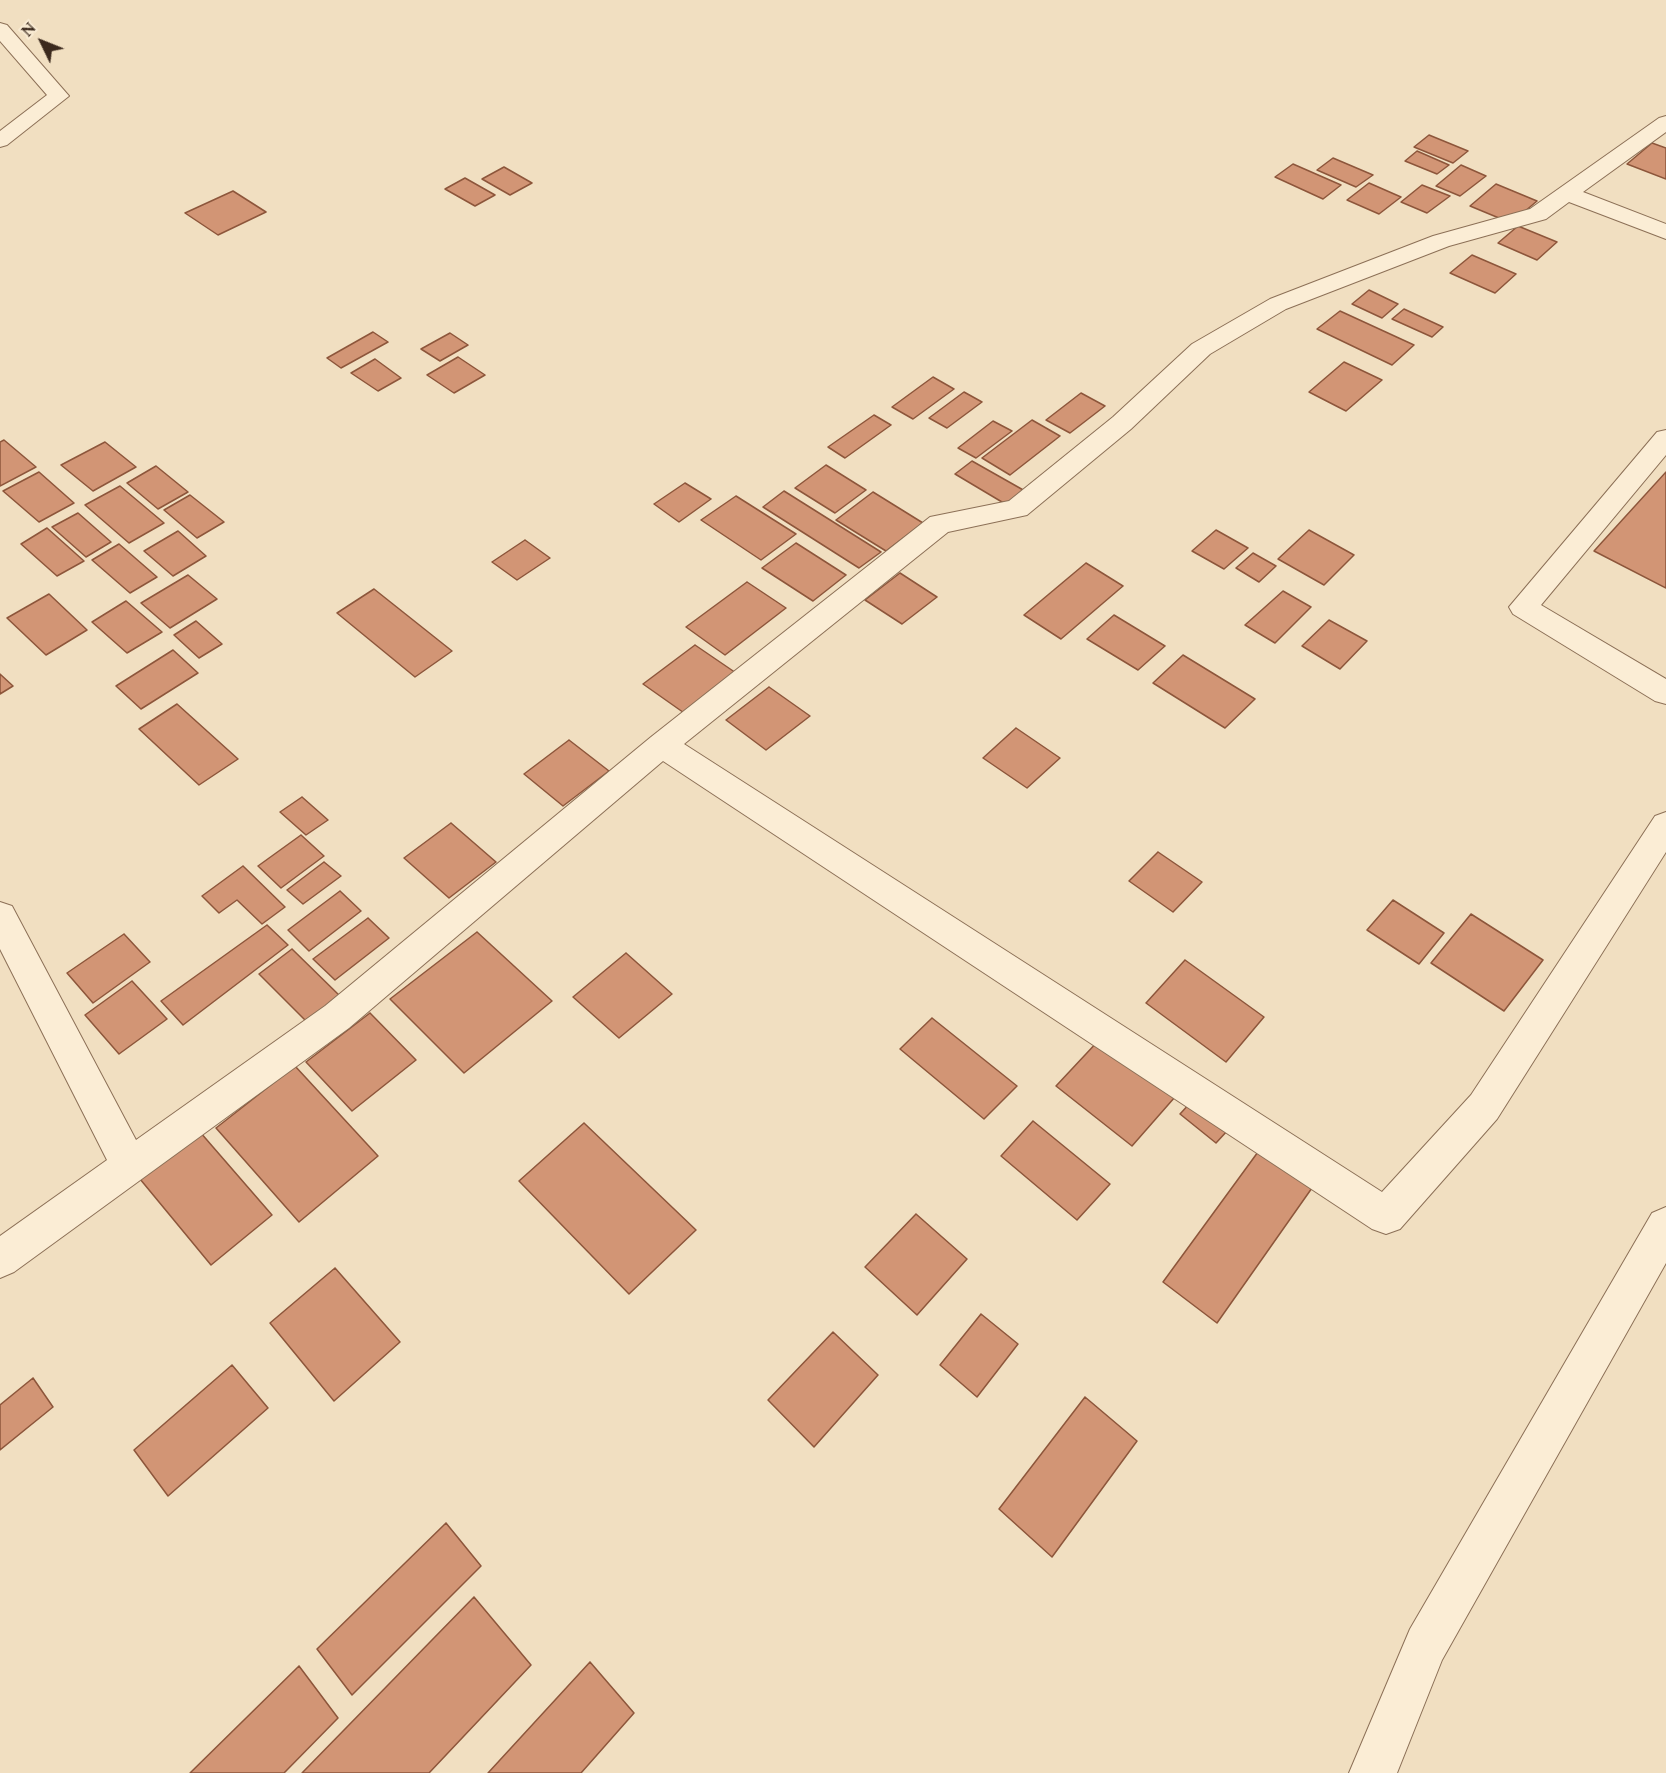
<!DOCTYPE html>
<style>
body{margin:0}
#map{position:relative;width:1666px;height:1773px;overflow:hidden;background:#f1dfc1;font-family:Spectral,serif}
canvas{display:block}
.north{position:absolute;left:12px;top:12px;width:60px;height:60px;-webkit-text-stroke:4px #f8ead2;paint-order:stroke;rotate:313deg;font-size:16px;font-weight:700;line-height:24px;text-align:center;color:#3b291d}
.north::after{content:'';display:block;margin:auto;width:21px;height:27px;background:#3b291d;clip-path:polygon(50% 0,100% 100%,50% 72%,0 100%)}
</style>
<div id="map">
<canvas width="1666" height="1773"></canvas>
<div class="north">N</div>
</div>
<script>
const context = document.querySelector('canvas').getContext('2d');
context.lineJoin = 'round';
function fillPath(path, color) { context.fillStyle = color; context.fill(path, 'evenodd'); }
const toPath = rows => new Path2D(rows.map(r => 'M' + r).join(''));
function trace(path, color, width, dash) { context.strokeStyle = color; context.lineWidth = width; context.lineCap = dash ? 'butt' : 'round'; context.setLineDash(dash || []); context.stroke(path); }
const building = toPath([
 [1429,135,1468,151,1453,163,1414,147,1429,135],
 [1652,143,1666,148,1666,179,1627,164,1652,143],
 [1417,151,1449,165,1437,174,1405,161,1417,151],
 [1333,158,1373,175,1356,187,1317,170,1333,158],
 [1293,164,1341,185,1323,199,1275,177,1293,164],
 [1461,165,1486,176,1460,196,1436,186,1461,165],
 [504,167,532,183,510,195,482,179,504,167],
 [465,178,495,195,475,206,445,189,465,178],
 [1369,183,1401,197,1379,214,1347,200,1369,183],
 [1496,184,1537,201,1511,223,1470,206,1496,184],
 [1422,185,1450,196,1427,213,1401,202,1422,185],
 [233,191,266,212,218,235,185,213,233,191],
 [1518,226,1557,242,1537,260,1498,243,1518,226],
 [1472,255,1516,274,1495,293,1450,273,1472,255],
 [1369,290,1398,304,1382,318,1352,304,1369,290],
 [1404,309,1443,327,1432,337,1392,319,1404,309],
 [1340,311,1414,345,1392,365,1317,329,1340,311],
 [373,332,388,342,341,368,327,358,373,332],
 [450,333,468,345,440,361,421,349,450,333],
 [458,357,485,375,454,393,427,375,458,357],
 [375,359,401,378,378,391,351,373,375,359],
 [1344,362,1382,380,1346,411,1309,392,1344,362],
 [933,377,954,389,913,419,892,407,933,377],
 [964,392,982,402,947,428,929,418,964,392],
 [1081,393,1105,406,1070,433,1046,420,1081,393],
 [874,415,891,425,845,458,828,447,874,415],
 [1032,420,1060,436,1010,475,982,458,1032,420],
 [993,421,1012,431,976,458,958,448,993,421],
 [4,440,36,467,0,486,0,442,4,440],
 [105,442,136,467,93,491,61,465,105,442],
 [972,461,1025,491,1007,505,955,474,972,461],
 [826,465,866,490,835,513,795,488,826,465],
 [156,466,188,492,158,509,127,483,156,466],
 [39,472,74,503,39,522,3,491,39,472],
 [1666,472,1666,588,1594,551,1666,472],
 [685,483,711,499,679,522,654,504,685,483],
 [120,486,164,523,129,543,85,505,120,486],
 [784,491,881,552,859,568,763,507,784,491],
 [873,492,923,523,886,551,836,520,873,492],
 [190,495,224,522,197,538,164,510,190,495],
 [736,496,796,534,761,560,701,520,736,496],
 [78,513,111,542,86,557,52,527,78,513],
 [47,528,84,561,57,576,21,544,47,528],
 [1216,530,1248,548,1224,569,1192,551,1216,530],
 [1309,530,1354,555,1324,585,1278,559,1309,530],
 [178,531,206,556,173,576,144,551,178,531],
 [525,540,550,558,517,580,492,562,525,540],
 [796,543,846,575,813,601,762,568,796,543],
 [119,544,157,577,130,593,92,560,119,544],
 [1253,553,1276,566,1259,582,1236,568,1253,553],
 [1086,563,1123,586,1061,639,1024,615,1086,563],
 [900,573,937,597,902,624,865,600,900,573],
 [188,575,217,599,170,628,141,603,188,575],
 [747,582,786,608,725,655,686,627,747,582],
 [374,589,452,651,415,677,337,613,374,589],
 [1283,591,1311,607,1275,643,1245,625,1283,591],
 [49,594,87,630,46,655,7,618,49,594],
 [126,601,162,632,127,653,92,622,126,601],
 [1114,615,1165,646,1138,670,1087,639,1114,615],
 [1329,620,1367,641,1340,669,1302,646,1329,620],
 [196,621,222,644,199,658,174,635,196,621],
 [695,645,739,675,687,715,643,684,695,645],
 [173,650,198,673,141,709,116,686,173,650],
 [1183,655,1255,699,1225,728,1153,683,1183,655],
 [0,674,13,686,0,694,0,674],
 [769,687,810,716,766,750,726,720,769,687],
 [177,704,238,759,199,785,139,729,177,704],
 [1016,728,1060,758,1027,788,983,758,1016,728],
 [569,740,609,771,563,806,524,774,569,740],
 [302,797,328,820,306,835,280,812,302,797],
 [451,823,496,862,449,898,404,858,451,823],
 [301,835,324,856,281,888,258,866,301,835],
 [1158,852,1202,882,1173,912,1129,881,1158,852],
 [324,862,341,876,303,904,287,890,324,862],
 [243,866,285,907,262,924,237,900,219,913,202,896,243,866],
 [340,891,361,911,309,951,288,930,340,891],
 [1393,900,1444,933,1419,964,1367,930,1393,900],
 [1471,914,1543,960,1504,1011,1431,963,1471,914],
 [368,918,389,938,335,980,313,959,368,918],
 [267,925,288,945,183,1025,161,1001,267,925],
 [477,932,552,1001,464,1073,390,999,477,932],
 [124,934,150,962,93,1003,67,973,124,934],
 [292,949,342,998,309,1024,259,974,292,949],
 [626,953,672,994,619,1038,573,997,626,953],
 [1185,960,1264,1017,1226,1062,1146,1003,1185,960],
 [132,981,167,1019,119,1054,85,1015,132,981],
 [370,1013,416,1060,352,1111,306,1062,370,1013],
 [932,1018,1017,1086,984,1119,900,1049,932,1018],
 [1114,1024,1189,1081,1132,1146,1056,1086,1114,1024],
 [295,1066,378,1156,299,1222,216,1128,295,1066],
 [1203,1089,1240,1117,1216,1143,1180,1114,1203,1089],
 [1033,1121,1110,1184,1077,1220,1001,1156,1033,1121],
 [584,1123,696,1230,629,1294,519,1181,584,1123],
 [200,1132,272,1215,211,1265,140,1179,200,1132],
 [1266,1141,1319,1178,1217,1323,1163,1282,1266,1141],
 [916,1214,967,1259,917,1315,865,1267,916,1214],
 [335,1268,400,1342,334,1401,270,1323,335,1268],
 [981,1314,1018,1344,977,1397,940,1365,981,1314],
 [833,1332,878,1375,814,1447,768,1400,833,1332],
 [232,1365,268,1408,168,1496,134,1450,232,1365],
 [33,1378,53,1407,0,1450,0,1405,33,1378],
 [1085,1397,1137,1441,1052,1557,999,1509,1085,1397],
 [446,1523,481,1566,352,1695,317,1649,446,1523],
 [474,1597,531,1665,429,1773,302,1773,474,1597],
 [590,1662,634,1713,581,1773,488,1773,590,1662],
 [299,1666,338,1718,284,1773,190,1773,299,1666]
]);
fillPath(building, '#d29575');
trace(building, '#8d563b', 1.5);
const minor = toPath([
 [0,23,7,25,69,96,7,145,0,147,0,131,47,95,0,41,0,23],
 [1666,116,1666,132,1583,192,1666,224,1666,239,1569,202,1546,219,1449,246,1286,309,1210,354,1131,429,1027,515,948,532,684,744,1382,1192,1471,1095,1655,816,1666,812,1666,852,1497,1119,1400,1229,1386,1234,1372,1229,663,761,349,1028,14,1272,0,1278,0,1236,107,1160,0,949,0,902,12,906,136,1140,325,1006,651,737,930,517,1009,501,1113,417,1192,344,1270,299,1433,236,1530,209,1659,118,1666,116],
 [1666,430,1666,455,1541,605,1666,679,1666,704,1655,701,1513,614,1509,607,1657,432,1666,430],
 [1666,1207,1666,1263,1442,1660,1397,1773,1349,1773,1410,1629,1652,1213,1666,1207]
]);
trace(minor, '#8c7057', 2);
fillPath(minor, '#fbedd5');
</script>
